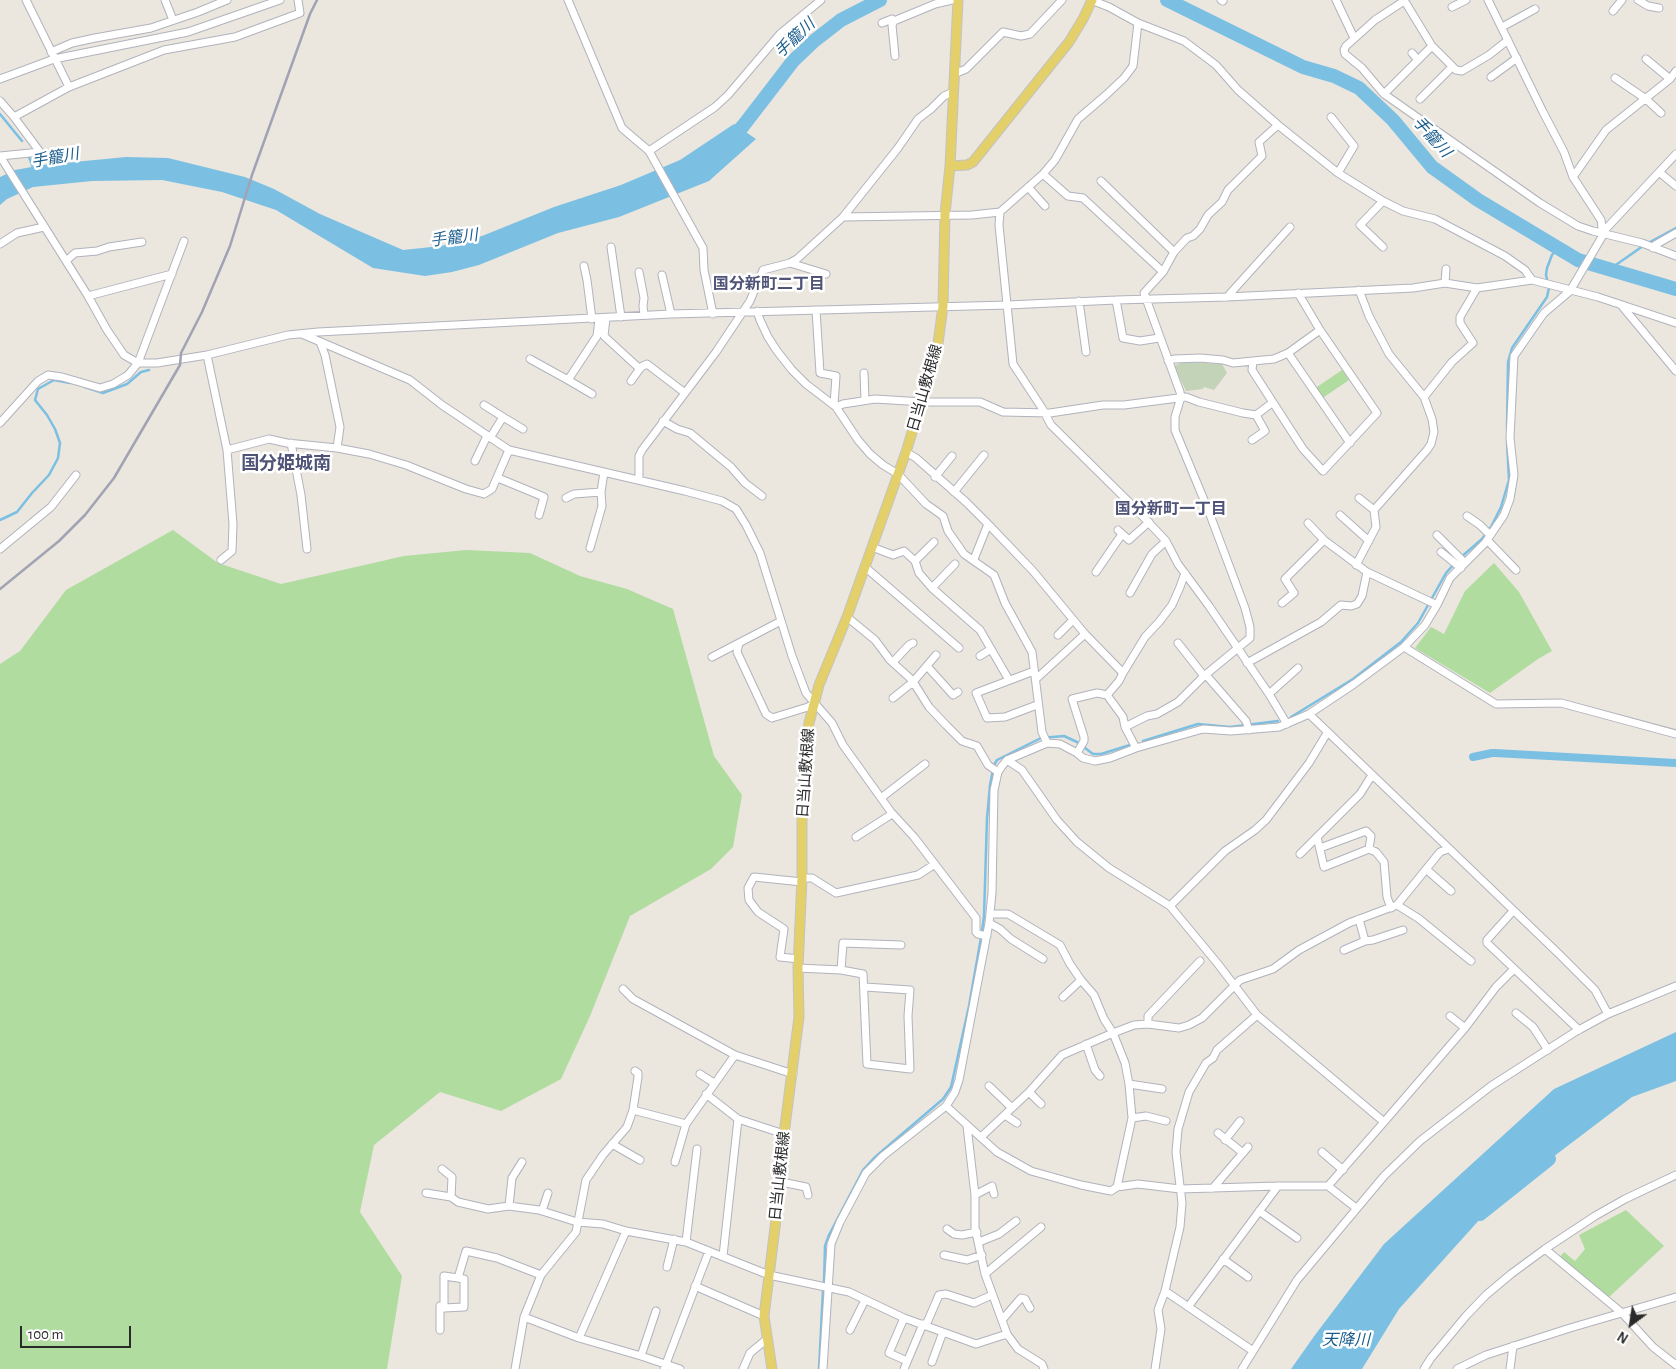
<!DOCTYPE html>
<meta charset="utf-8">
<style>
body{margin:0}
#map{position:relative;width:1676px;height:1369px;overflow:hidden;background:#ebe6de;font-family:"Alegreya Sans",sans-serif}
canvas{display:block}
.north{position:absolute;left:1606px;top:1299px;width:50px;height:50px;-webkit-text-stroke:4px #fff;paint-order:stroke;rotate:211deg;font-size:14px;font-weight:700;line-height:20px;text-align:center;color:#2a2a2a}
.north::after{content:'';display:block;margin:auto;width:18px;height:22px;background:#2a2a2a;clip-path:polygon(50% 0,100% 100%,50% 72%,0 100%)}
.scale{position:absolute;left:20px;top:1326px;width:111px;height:22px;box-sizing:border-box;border:2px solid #2a2a2a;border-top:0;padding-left:6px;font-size:15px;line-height:18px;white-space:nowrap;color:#2a2a2a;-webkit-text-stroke:4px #fff;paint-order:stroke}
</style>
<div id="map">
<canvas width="1676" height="1369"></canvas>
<div class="north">N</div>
<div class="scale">100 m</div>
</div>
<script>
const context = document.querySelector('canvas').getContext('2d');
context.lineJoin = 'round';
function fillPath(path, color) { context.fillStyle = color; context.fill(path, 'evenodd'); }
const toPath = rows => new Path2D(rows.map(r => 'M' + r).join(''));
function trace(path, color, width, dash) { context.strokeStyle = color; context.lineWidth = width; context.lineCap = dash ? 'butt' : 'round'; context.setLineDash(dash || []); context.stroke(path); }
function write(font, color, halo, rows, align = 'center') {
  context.font = font + ' "Alegreya Sans","Noto Sans JP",sans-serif'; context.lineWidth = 5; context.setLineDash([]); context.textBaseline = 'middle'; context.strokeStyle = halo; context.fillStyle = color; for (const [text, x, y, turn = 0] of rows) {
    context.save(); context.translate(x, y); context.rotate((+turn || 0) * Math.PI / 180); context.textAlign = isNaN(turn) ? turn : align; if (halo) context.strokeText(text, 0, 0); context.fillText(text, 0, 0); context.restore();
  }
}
fillPath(toPath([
 [1342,370,1349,380,1321,399,1314,389],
 [173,530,218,563,281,584,404,556,466,550,530,553,580,576,627,589,673,609,714,756,742,795,733,847,711,869,630,916,590,1016,561,1079,501,1111,440,1092,374,1145,360,1212,402,1276,387,1369,0,1369,0,664,20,651,66,590],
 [1494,563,1519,592,1552,651,1538,659,1490,693,1415,648,1431,627,1444,634,1465,591],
 [1626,1210,1664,1246,1608,1298,1558,1259,1564,1252,1575,1261,1585,1249,1579,1235]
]), '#b0dca0');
fillPath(toPath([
 [1183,362,1222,364,1227,373,1214,390,1204,387,1203,389,1186,391,1174,366]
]), '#c3d3b7');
fillPath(toPath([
 [734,124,756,139,709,181,619,217,558,233,479,265,452,272,425,276,373,268,276,210,222,192,162,180,92,181,33,187,7,199,0,205,0,177,15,170,43,165,126,157,168,158,245,177,274,189,320,214,403,250,441,246,482,236,554,207,621,185,680,160],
 [1676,1032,1676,1081,1632,1097,1499,1198,1399,1309,1362,1369,1291,1369,1315,1335,1384,1244,1554,1089]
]), '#7bc0e3');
trace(toPath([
 [0,114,22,141],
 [29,157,34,170],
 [1648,243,1676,228],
 [1610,269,1643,246],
 [85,387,103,393,127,384,141,372,149,370],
 [1507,429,1508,362,1512,348,1547,297,1549,288,1546,275,1547,268,1552,255,1558,248],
 [0,520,17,512,32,493,49,475,58,458,60,443,55,429,47,415,35,400,38,389,54,380,70,383],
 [1460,558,1482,539,1491,527,1501,507,1509,480,1507,442],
 [1291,717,1353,679,1401,642,1418,623,1446,573,1454,564],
 [1143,741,1198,724,1230,727,1278,721],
 [824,1283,825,1246,829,1235,863,1170,874,1158,943,1099,951,1087,969,1006,982,932,984,916,987,818,990,785,994,765,997,760,1041,738,1064,736,1077,742,1093,754,1101,754,1130,745],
 [819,1369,823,1290]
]), '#7bc0e3', 2.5);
trace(toPath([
 [1495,753,1676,763],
 [1473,757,1492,753]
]), '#7bc0e3', 8);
trace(toPath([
 [1167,0,1303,67,1334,76,1359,88,1393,120,1432,167,1478,200,1578,260,1676,289],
 [728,143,743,126,793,61,814,41,841,20,880,0],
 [1480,1214,1549,1159]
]), '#7bc0e3', 14);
const minor = toPath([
 [26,0,69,87],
 [165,0,173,20],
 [568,0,622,128,649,151,703,248,704,270,713,314],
 [1091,0,1109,7,1138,23,1184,41,1216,65,1238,90,1278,125,1338,173,1383,201,1403,211,1435,219,1505,256,1525,270,1532,280],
 [1221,0,1223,1],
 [1336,0,1354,38],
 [1404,0,1432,46,1456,70,1462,71,1489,55,1508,40],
 [1638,0,1648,6,1659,8],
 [1404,1,1375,20,1346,46,1344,50,1345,54,1362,68,1384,94,1540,203,1578,226,1593,231,1642,243,1676,256],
 [1452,7,1466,0],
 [1613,11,1622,0],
 [882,23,892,19,894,21],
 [1138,23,1133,66,1124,78,1106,95,1078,119,1055,160,1043,174,1000,212,999,225,1013,364,1042,408,1051,425,1135,508,1166,541,1178,564,1209,606,1269,694,1287,724],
 [1502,27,1535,9],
 [51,52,72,43,95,38,151,28,198,12,227,0],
 [1412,53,1418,60],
 [895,56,892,25,894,21,935,4,952,0],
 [1646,59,1670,79],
 [954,74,966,69,1003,32,1021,36,1030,34,1062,0],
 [1491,77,1517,58],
 [1615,78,1646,99,1661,113],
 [0,79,54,59,188,32,280,0],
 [1384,94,1432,46],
 [1420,99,1452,67],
 [0,101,14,117,40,152,0,156],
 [14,117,69,87,164,50,235,37,300,13,298,0],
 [1331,117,1354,146,1338,173],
 [649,151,715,107,728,95,780,34,821,0],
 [0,156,88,296,107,330,124,355,138,363,157,363,207,355,288,335,318,332,671,314,1008,305,1116,300,1227,297,1413,288,1445,283,1477,288,1532,280,1598,297,1676,323],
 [1659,172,1676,186],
 [1043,174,1068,196,1083,198,1163,272],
 [1573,177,1606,130,1670,79,1676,71],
 [1101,181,1174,252],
 [1028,187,1045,206],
 [843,217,898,148,918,119,931,109,944,96,953,92],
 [1602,233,1676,154],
 [0,244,17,233,44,227],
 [611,247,621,317],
 [1383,247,1360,225,1383,201],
 [1653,248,1655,245,1676,233],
 [66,261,75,253,97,251,109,247,142,242],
 [790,263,826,274],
 [584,266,587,280,592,319],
 [639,272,644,298,643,306,644,315],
 [662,275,671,314],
 [1445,283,1446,269],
 [1298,293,1320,330,1377,413,1323,471,1303,449,1252,370,1253,361,1274,359,1288,353,1320,330],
 [88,296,172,274],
 [1227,297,1290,227],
 [1116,300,1123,338,1140,341,1159,338],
 [1079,301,1086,352],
 [1622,306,1676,371],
 [816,310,820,373,836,376,834,405],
 [757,311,760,320,768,337,777,351,792,370,806,384,836,407,858,440,870,454,883,465,898,474,926,504,943,516,948,531,964,554,994,575,1005,603,1032,652,1042,732,1047,743],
 [606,318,604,336,640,369],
 [302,334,410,380,442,405,509,450,685,491,722,501,736,509,746,525,760,553,792,656,806,693,832,723,843,745,891,812,914,837,976,918,976,932,978,934,987,936],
 [320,342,325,355,340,427,337,448],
 [1288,353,1350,443],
 [207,355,227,450,269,439,287,443,337,448,369,454,406,465,466,489,484,494,492,489,509,450],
 [530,359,568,380],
 [1168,361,1174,359,1200,358,1223,360,1233,363,1253,361],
 [864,373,865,400],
 [631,381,641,367,647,364,685,393],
 [592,394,568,380,597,336,599,319],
 [1424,397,1452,362,1473,343,1460,323,1460,317,1477,288],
 [484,405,503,417,490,438],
 [836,407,843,404,875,399,923,402,980,402,1003,412,1050,413,1103,405,1124,405,1186,397,1199,402,1243,413,1256,415,1272,403],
 [503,417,523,429],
 [663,421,677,429,690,433,731,467,745,483,762,496],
 [0,423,38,381,48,375,62,377,100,388,113,384,128,375,138,363,184,241],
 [1252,440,1265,431,1256,415],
 [291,443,301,495,307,549],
 [906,452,916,458,966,502,988,524,1033,571,1085,634,1123,673,1119,681,1107,695],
 [475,461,487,436],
 [935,477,952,456],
 [498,478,544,497,539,515],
 [639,479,639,456,642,450,716,352,750,301,763,270,790,263,797,259,843,217,972,215,1000,212],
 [954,492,984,455],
 [566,498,574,494,601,492,604,472],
 [1359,498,1374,510],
 [1340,515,1369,541],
 [1467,516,1480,525,1490,535],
 [1308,523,1324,540,1367,572,1437,605],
 [1118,530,1129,540,1149,522],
 [1437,535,1465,563],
 [1487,540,1516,570],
 [872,547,893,555,904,551,915,561,919,573,932,588,980,630,1009,680],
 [590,548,602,506,601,492],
 [0,549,51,507,76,475],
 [1441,552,1461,568],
 [974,559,988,524],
 [221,560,232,551,233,524,227,450],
 [915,561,934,542],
 [1356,565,1376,527,1374,510,1427,450,1431,444,1434,432,1432,419,1424,397,1389,354,1369,316,1359,290],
 [865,567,959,648],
 [1096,572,1122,534],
 [932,588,955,564],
 [1130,593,1152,554,1166,541],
 [1282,603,1294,593,1285,579,1324,540],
 [847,617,875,640,890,660,912,680,929,707,946,725,962,741,977,746,988,765,998,772],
 [1058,635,1073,620],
 [739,643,737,652,766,714,772,718,808,707,815,703],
 [1178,643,1204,676],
 [1404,647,1496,704,1561,703,1676,734],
 [980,656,991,649],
 [712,657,781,621],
 [893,662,909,645,913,643],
 [1247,663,1321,622,1341,605,1351,606,1357,604,1362,596,1367,572],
 [927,666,953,695,958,692],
 [1034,671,976,693,987,718,1005,717,1037,705],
 [1123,673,1145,637,1159,622,1172,605,1180,587,1185,573],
 [1206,675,1246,721,1249,730],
 [1036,679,1085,634],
 [1269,694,1298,668],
 [893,698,913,682,936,655],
 [1309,714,1560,955,1595,990,1608,1014],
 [1125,727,1147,716,1157,714,1178,702,1204,676,1250,638,1250,627,1245,608,1209,512,1175,430,1175,417,1181,397,1180,392,1144,293,1163,272,1174,252,1187,238,1193,236,1200,229,1208,215,1222,202,1228,190,1262,156,1259,142,1278,125],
 [1077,753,1084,741,1084,737,1072,699,1097,693,1107,695,1123,717,1125,727,1136,748],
 [1007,760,1022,770,1057,820,1077,842,1109,868,1170,906,1218,964,1257,1015,1384,1122,1328,1186],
 [881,798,925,764],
 [856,837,892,814],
 [1317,837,1360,794,1372,775],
 [1320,848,1366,831,1371,836,1369,849],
 [1300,854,1317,837,1324,867,1369,849,1376,852,1384,862,1387,897,1391,908],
 [1426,869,1451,891],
 [802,878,812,878,836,893,918,875,935,864],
 [1397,905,1418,918,1471,961],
 [1170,906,1225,851,1255,830,1266,820,1309,763,1327,733],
 [1513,911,1487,940,1487,943,1579,1030],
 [990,914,1008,914,1060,945,1070,964,1081,980],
 [989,923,1000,929,1011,939,1043,959],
 [1365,941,1373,940,1403,930],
 [1344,950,1365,941,1359,919],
 [799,959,780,957,784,929,758,912,749,900,748,888,754,877,802,882],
 [798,968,841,970,863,974,867,1064,910,1069,908,1016,910,990,865,987],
 [841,970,843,943,901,945],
 [623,989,633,999,735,1055,793,1074],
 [1516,1013,1533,1027,1548,1050],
 [1450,1016,1465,1028],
 [1148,1024,1148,1016,1200,961],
 [1086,1044,1095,1070,1100,1076],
 [700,1074,714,1083],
 [1129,1084,1162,1089],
 [989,1086,1012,1108],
 [1029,1092,1041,1104],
 [706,1094,738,1119,784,1134],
 [946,1106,997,1152,1031,1171,1081,1185,1111,1191,1117,1187,1138,1184,1180,1189,1278,1186,1328,1186,1356,1208],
 [633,1110,638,1077,638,1073,635,1071],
 [1005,1115,1017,1123],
 [1132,1118,1146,1116,1166,1121],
 [1384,1122,1465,1028,1496,987,1514,969],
 [967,1126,975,1195,975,1228,985,1274,1007,1334,1018,1349,1042,1364,1044,1369],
 [1218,1133,1243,1153],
 [981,1137,1029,1092,1062,1055,1113,1033,1104,1019,1094,995,1081,980,1063,997],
 [1225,1140,1240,1121],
 [612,1144,640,1160],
 [1322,1152,1343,1170],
 [675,1162,686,1124],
 [442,1169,452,1177,451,1197,458,1202,488,1209,509,1206,539,1210,577,1222,603,1224,626,1231,686,1242,769,1275,849,1292,904,1318,976,1344,1007,1334],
 [781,1182,806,1187,808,1195],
 [1117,1187,1132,1118,1129,1084,1125,1063,1113,1033,1134,1025,1148,1024,1179,1028,1189,1025,1202,1018,1240,980,1273,969,1299,950,1349,923,1397,905,1440,852,1448,849],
 [1213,1188,1248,1147],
 [426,1193,451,1197],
 [975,1195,992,1186,994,1194],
 [509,1206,512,1178,522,1162],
 [542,1211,548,1193],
 [1259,1211,1297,1238],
 [947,1229,954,1234,962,1235,977,1232],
 [686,1242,697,1149],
 [979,1242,999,1234,1016,1221],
 [1545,1249,1622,1313,1653,1347,1676,1365],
 [944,1255,967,1260,982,1255],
 [723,1256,738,1119],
 [1223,1259,1248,1277],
 [667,1267,674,1239],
 [985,1274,1041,1227],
 [458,1278,464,1279,464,1307,444,1308,444,1276,458,1278,466,1251,497,1258,541,1275],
 [695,1286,764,1316],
 [1165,1291,1253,1351],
 [1188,1307,1278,1186],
 [524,1317,579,1338,641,1356,680,1369],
 [904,1318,889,1353,907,1361],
 [1002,1320,1021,1298,1025,1299,1030,1308],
 [926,1325,939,1295,946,1294,974,1303,992,1295],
 [440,1330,440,1306,444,1308],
 [850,1330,865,1300],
 [579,1338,626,1231],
 [641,1356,656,1311],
 [932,1362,943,1332],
 [515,1369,524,1317,541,1275,576,1232,586,1180,603,1155,627,1127,633,1110,686,1124,735,1055],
 [664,1369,709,1251],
 [743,1369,750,1353,767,1339],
 [823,1369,831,1244,840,1222,866,1173,883,1156,946,1106,955,1092,959,1080,989,923,992,893,994,790,998,772,1002,766,1007,760,1047,743,1060,744,1077,753,1083,758,1095,761,1110,758,1136,748,1203,729,1231,731,1279,727,1309,714,1354,684,1404,647,1425,625,1437,605,1450,578,1485,543,1504,515,1510,499,1514,475,1510,438,1514,356,1544,313,1570,291,1603,235,1601,220,1573,177,1564,152,1543,112,1488,0],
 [904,1369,923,1324],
 [1155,1369,1161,1329,1158,1310,1165,1291,1180,1227,1182,1203,1176,1152,1177,1141,1178,1129,1189,1092,1206,1063,1213,1058,1217,1050,1257,1015],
 [1242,1369,1297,1280,1384,1176,1420,1141,1491,1086,1575,1032,1608,1014,1676,986],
 [1424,1369,1431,1358,1466,1316,1486,1295,1511,1274,1545,1249,1595,1216,1625,1199,1676,1175],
 [1457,1369,1486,1355,1570,1328,1676,1297],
 [1510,1369,1513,1346]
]);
const major = toPath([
 [950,166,967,165,973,162,1069,42,1083,19,1092,0],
 [772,1369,764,1316,781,1179,784,1134,799,1017,798,968,802,878,802,821,806,742,809,723,819,685,847,617,906,452,937,351,943,306,945,214,950,166,958,0]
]);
trace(minor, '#b1b3bd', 9);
trace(major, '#c3c3c3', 11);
trace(minor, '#fff', 7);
trace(major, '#e3d06b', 9);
trace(toPath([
 [0,589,59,541,85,515,114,478,180,365,181,353,202,312,230,246,252,175,310,14,317,0]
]), '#a1a2b3', 2.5);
write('15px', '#2a2a2a', '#fff', [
 ["日当山敷根線",925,388,-74],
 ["日当山敷根線",806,773,-86],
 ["日当山敷根線",780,1176,-84]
]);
write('italic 16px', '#1b5e8e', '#fff', [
 ["手籠川",795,38,-43],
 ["手籠川",1432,137,48],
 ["手籠川",55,158,-10],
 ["手籠川",454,238,-7],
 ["天降川",1346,1340]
]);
write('bold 16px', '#4f5377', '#fff', [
 ["国分新町二丁目",769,284],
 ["国分新町一丁目",1171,509]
]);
write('bold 18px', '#4f5377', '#fff', [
 ["国分姫城南",286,464]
]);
</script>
